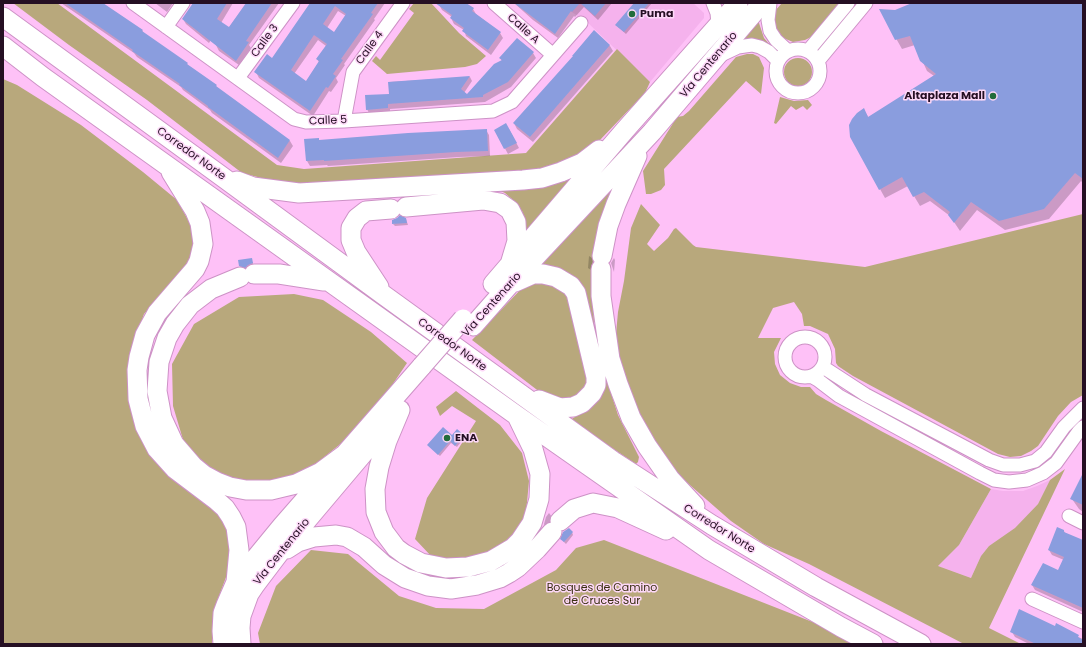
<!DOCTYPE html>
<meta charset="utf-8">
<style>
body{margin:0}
#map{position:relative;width:1086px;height:647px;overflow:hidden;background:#fec1f7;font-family:Poppins,sans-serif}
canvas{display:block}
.frame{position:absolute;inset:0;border:4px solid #250f23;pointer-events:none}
</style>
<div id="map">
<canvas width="1086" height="647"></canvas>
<div class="frame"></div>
</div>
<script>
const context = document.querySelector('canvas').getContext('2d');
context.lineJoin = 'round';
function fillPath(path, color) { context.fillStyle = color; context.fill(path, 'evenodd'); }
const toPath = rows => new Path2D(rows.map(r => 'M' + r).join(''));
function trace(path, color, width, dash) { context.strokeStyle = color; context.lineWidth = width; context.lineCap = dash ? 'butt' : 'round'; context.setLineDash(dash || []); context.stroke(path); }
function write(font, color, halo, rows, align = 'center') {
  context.font = font + ' Poppins,sans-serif'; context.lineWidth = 3; context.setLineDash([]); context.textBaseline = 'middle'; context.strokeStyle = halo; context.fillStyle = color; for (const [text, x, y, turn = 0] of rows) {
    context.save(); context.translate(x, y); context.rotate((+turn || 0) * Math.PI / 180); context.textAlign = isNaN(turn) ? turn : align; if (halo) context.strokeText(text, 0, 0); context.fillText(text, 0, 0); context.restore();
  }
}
fillPath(toPath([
 [558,3,693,3,704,13,704,18,650,82,587,22],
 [1050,480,1038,504,1015,529,989,546,981,556,971,578,938,566,959,545,991,489,1003,491,1023,491,1037,486]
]), '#f5b2ed');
fillPath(toPath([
 [13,3,57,3,277,165,304,169,526,153,617,49,650,82,645,93,599,141,568,163,541,171,303,184,273,181,242,173,147,100,69,45],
 [414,3,431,3,459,33,486,56,477,64,465,67,387,74,372,61,376,56,380,60,414,13,409,9],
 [782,3,841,3,811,37,805,40,793,42,781,37,773,26,774,12],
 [758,22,759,23,764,38,770,45,779,51,776,54,742,40],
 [747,54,753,54,759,57,764,68,761,94,746,81,664,169,665,185,661,190,651,194,646,194,643,171,677,117,683,116,689,111,736,57],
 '784 72a14 14 0 1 1 28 0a14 14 0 1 1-28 0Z',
 [3,79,17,85,81,125,143,172,177,200,193,229,194,256,174,281,144,314,131,351,129,388,153,456,176,482,203,500,223,520,233,539,228,572,213,612,212,644,3,644],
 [780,97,794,101,808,100,812,105,807,110,803,106,796,110,791,106,776,124,774,123],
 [625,165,594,252,591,274,594,323,603,368,618,415,639,457,638,462,636,464,570,420,588,409,596,400,583,296,534,270],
 [580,172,526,238,526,222,522,211,513,200,505,193,496,189],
 [641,204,660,225,647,244,654,251,668,238,674,229,676,228,693,245,696,247,865,267,1083,214,1083,395,1071,402,1058,416,1038,446,1031,451,1021,456,1010,457,998,454,853,376,838,366,836,363,835,349,828,334,810,326,804,326,802,314,794,302,773,308,758,338,781,338,774,352,775,364,780,375,790,383,801,387,810,387,816,394,826,400,881,431,991,489,959,545,938,566,971,578,981,556,989,546,1015,528,1038,504,1050,480,1065,469,989,628,1021,644,964,644,809,564,764,544,731,521,683,479,663,456,631,399,615,345,618,312,624,281,631,228],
 [540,278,569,292,591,369,587,391,566,403,545,396,472,340,525,285],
 [294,294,323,300,371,332,407,363,378,406,344,441,312,467,287,478,260,482,229,479,207,470,184,443,173,406,172,364,194,324,239,297],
 [456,391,500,425,522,453,529,481,526,513,512,539,495,553,452,563,431,556,415,539,427,498,476,421,452,406,440,416,436,407],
 [604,540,838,632,861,644,260,644,258,633,276,586,311,550,348,554,399,596,436,608,484,609,556,570,576,548]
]), '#b8a87c');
fillPath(toPath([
 [61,3,101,3,142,30,144,34,187,64,189,67,216,86,218,89,290,141,293,146,281,163,212,113,210,110,183,90,181,87,137,57,134,53],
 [155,3,173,3,167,12],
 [194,3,233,3,209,43,186,24,183,19],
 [247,3,279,3,249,45,251,48,239,65,219,51,216,45],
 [312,3,385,3,374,19,375,20,344,64,345,65,336,78,338,82,331,92,329,91,313,116,259,78,256,72,273,59],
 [338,11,346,16,335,33,327,28],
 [318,40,326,46,317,59,319,62,306,82,294,74],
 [438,3,464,3,473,9,476,14,500,33,503,38,491,55,466,36,464,30,454,24,451,18,452,17,442,10],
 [514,3,612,3,598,20,584,7,575,17,574,16,558,38,533,20],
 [636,3,652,3,626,34,618,27],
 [914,3,1083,3,1083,183,1081,181,1049,219,1005,230,977,210,960,231,950,216,930,201,920,206,908,186,885,198,851,137,864,110,869,118,934,76,927,71,915,45,902,49,880,10,895,11],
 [594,32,610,46,613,51,533,142,517,129,514,123,574,57],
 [533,53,536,58,511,87,485,102,390,109,390,113,370,115,367,109,390,94,389,82,470,77,472,81,464,93,467,96,502,61,500,58],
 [509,129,519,148,508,154,495,130],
 [486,130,489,135,490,156,459,157,328,166,327,165,310,166,307,161,305,140,319,141],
 [406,219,408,225,395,226,393,224],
 [589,256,592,258,594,265,591,270,588,268],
 [614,258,615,260,614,272,611,263],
 [253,262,253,266,247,270,241,268,240,266],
 [452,436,463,436,464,438,457,447,451,443,440,456,430,447],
 [1083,481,1083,512,1079,509,1072,499],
 [549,513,552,517,550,524,545,527,544,524,546,517],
 [1064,531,1065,533,1083,542,1083,612,1035,590,1032,585,1058,572,1064,560,1052,555,1049,550],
 [572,532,573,535,566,544,563,541],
 [1012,632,1078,637,1083,639,1083,644,1029,644,1015,637]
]), '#0003');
fillPath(toPath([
 [65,3,103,3,143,30,142,31,188,63,187,64,217,85,216,86,290,140,278,158,208,107,208,106,179,85,180,84,132,51,133,50],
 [193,3,227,3,217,19,229,27,246,3,272,3,246,41,249,42,236,61,182,19],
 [310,3,378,3,371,13,373,14,341,59,343,60,333,74,336,76,328,88,326,87,310,111,254,72,267,54,272,58],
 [335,6,346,14,334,32,323,24],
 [314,35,327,44,316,59,319,61,306,81,291,70],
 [435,3,466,3,474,8,472,11,501,32,488,50,462,31,464,28,450,18,452,15],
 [514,3,606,3,595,16,580,3,572,12,571,11,555,34],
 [634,3,649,3,624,32,615,25],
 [912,3,1083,3,1083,179,1075,173,1044,209,999,221,971,202,954,223,948,215,950,212,924,192,913,197,902,177,879,190,850,137,849,125,852,119,857,113,864,108,868,117,936,74,920,61,910,36,895,40,879,9,895,10],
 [594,30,610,45,530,137,513,123,573,56,572,56],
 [517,38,534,52,508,82,483,95,483,97,388,104,388,108,366,110,365,95,389,94,388,82,470,76,461,89,467,94,494,64,502,60,499,58],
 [506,123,517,143,504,149,494,130],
 [487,129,488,151,456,152,324,161,324,160,306,161,304,139,319,138,319,140,408,133],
 [400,215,406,218,407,223,392,224,392,220,397,218],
 [252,258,253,263,248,265,245,268,239,266,238,260],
 [443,427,452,435,457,429,464,435,455,446,450,441,438,455,427,445],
 [1083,473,1083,505,1070,499],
 [1057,527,1064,530,1064,532,1083,540,1083,608,1031,585,1043,563,1058,570,1064,557,1048,550],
 [569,528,573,532,564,542,560,539,563,532],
 [1019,609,1055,626,1056,623,1079,635,1078,637,1083,640,1083,644,1036,644,1010,632]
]), '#8a9dde');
const minor = toPath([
 [133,3,294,119,306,122,344,121,493,111,512,102,581,23],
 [494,3,553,55],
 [713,3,717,13,718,25],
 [770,3,768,20,770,31,776,40,788,51],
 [166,27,183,3],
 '776 71a22 22 0 1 1 44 0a22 22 0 1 1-44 0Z',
 [808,51,848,3],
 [721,55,738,47,752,45,760,47,769,52,778,61],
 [818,61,866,3],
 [238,78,293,3],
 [344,121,353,72,403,3],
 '785 357a20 20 0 1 1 40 0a20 20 0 1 1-40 0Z',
 [823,367,866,395,989,460,1003,465,1020,465,1035,461,1046,452,1064,427,1083,408],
 [811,376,818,380,839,396,980,473,994,480,1009,482,1027,480,1043,473,1056,463,1079,431,1083,427],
 [1069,516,1083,523],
 [1032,599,1083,622]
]);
const highway = toPath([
 [3,17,224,178,385,296,613,461,712,525,816,587,921,644],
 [3,46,43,77,516,415,709,550,841,627,873,644],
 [171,172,195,211,200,223,203,244,199,261,195,269,157,313,145,335,139,357,137,370,138,399,145,426,157,449,175,469,216,500,225,508,231,517,236,527,239,550,236,582],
 [237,181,253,187,299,193,523,180,542,178,561,172,582,163,599,150],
 [406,207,483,200,500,203,510,210,516,222,517,241,511,261],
 [602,256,608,226,616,204,637,156],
 [601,269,601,296,610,359,618,384,631,418,647,446,670,479,695,506],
 [254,274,279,274,324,281],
 [240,277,211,289,190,305,175,324,167,338,159,362,157,391,162,418,174,444,193,466,204,475,217,482,230,487,246,490,271,490,296,484,321,472,344,455],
 [515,282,533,274,543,274,556,277,571,286,576,293,596,377,596,385,592,393,582,403,573,407,560,408,539,400],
 [493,284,625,130,738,3],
 [379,287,356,252,351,240,351,228,357,218,366,211,391,209],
 [473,326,511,283,652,132,762,3],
 [400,410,387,441,379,467,375,489,376,512,384,532,396,548,404,554,421,563,446,568,468,567,491,561,513,548,520,541,532,523,539,499,540,474,533,449,518,418],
 [560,521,574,509,593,503,618,508,666,530],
 [287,549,298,542,314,537,336,535,347,537,364,547,384,565,405,578,428,586,451,589,477,585,500,578,509,573,518,567,537,549,552,532],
 [223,644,222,631,223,613,226,605,236,582,282,526,422,366],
 [241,644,240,628,241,616,249,594,255,585,280,552,388,424]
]);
trace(minor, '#cd92c6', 15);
trace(highway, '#cd92c6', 21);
trace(minor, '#fff', 13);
trace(highway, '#fff', 19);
const highwayBridge = toPath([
 [422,366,463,319]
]);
trace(highwayBridge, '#cd92c6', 21, []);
trace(highwayBridge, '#fff', 19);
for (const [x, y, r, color] of [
 [632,14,4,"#226c3b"],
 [993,96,4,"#226c3b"],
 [447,438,4,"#226c3b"]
]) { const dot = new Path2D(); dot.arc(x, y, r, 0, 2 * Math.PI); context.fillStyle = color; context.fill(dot); trace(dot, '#fdd8f8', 1.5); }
write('bold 11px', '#250f23', '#fdd8f8', [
 ["Puma",640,14],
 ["Altaplaza Mall",985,96,"right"],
 ["ENA",455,438]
], 'left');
write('11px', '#250f23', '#fdd8f8', [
 ["Calle A",523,29,42],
 ["Calle 3",265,41,-54],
 ["Calle 4",370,48,-54],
 ["Vía Centenario",709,65,-50],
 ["Calle 5",328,121,-2],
 ["Corredor Norte",191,154,36],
 ["Vía Centenario",492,305,-48],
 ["Corredor Norte",452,345,36],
 ["Corredor Norte",719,529,32],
 ["Vía Centenario",282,552,-51]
]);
write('11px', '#392f11', '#fdd8f8', [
 ["Bosques de Camino",602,588],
 ["de Cruces Sur",602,601]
]);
</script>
